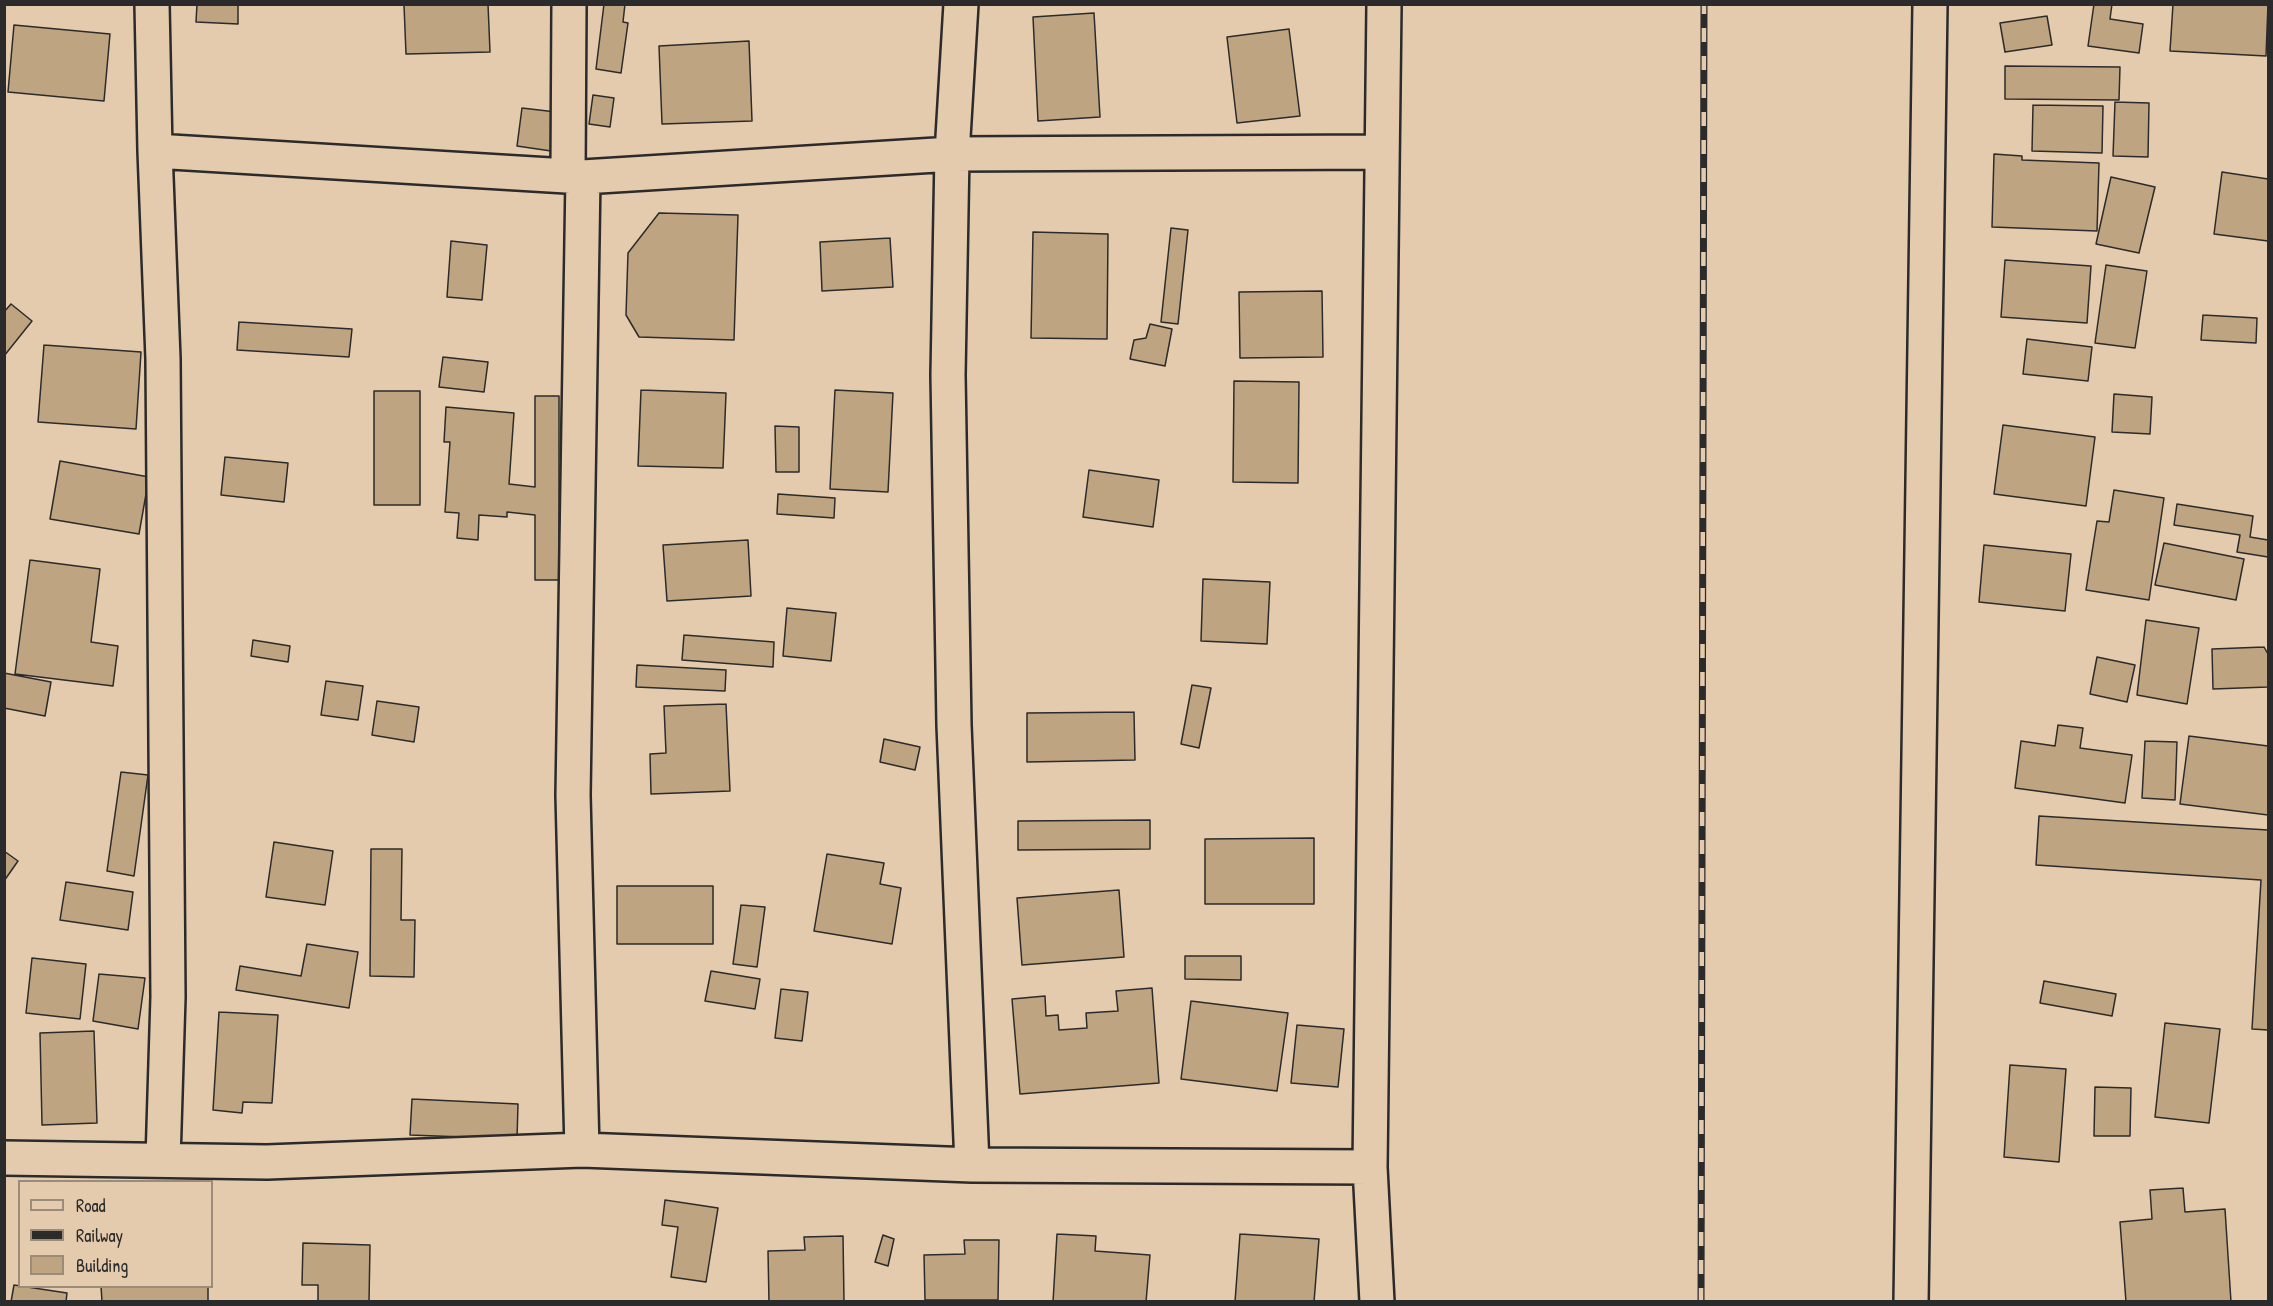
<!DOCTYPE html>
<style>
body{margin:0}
#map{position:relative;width:2273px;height:1306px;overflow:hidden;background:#e5cbad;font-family:"Patrick Hand",sans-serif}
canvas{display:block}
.frame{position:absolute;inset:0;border:6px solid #2b2b2b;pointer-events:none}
.legend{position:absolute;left:18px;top:1180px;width:195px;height:108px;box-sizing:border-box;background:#e5cbad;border:2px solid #9b8b79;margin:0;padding:8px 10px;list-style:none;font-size:18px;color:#2b2b2b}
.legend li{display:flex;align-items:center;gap:12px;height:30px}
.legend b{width:30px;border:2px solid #9b8b79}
</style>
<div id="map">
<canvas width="2273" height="1306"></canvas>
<div class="frame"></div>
<ul class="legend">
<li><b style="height:8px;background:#e5cbad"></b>Road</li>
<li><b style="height:8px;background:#2b2b2b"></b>Railway</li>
<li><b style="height:16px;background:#bfa482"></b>Building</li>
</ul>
</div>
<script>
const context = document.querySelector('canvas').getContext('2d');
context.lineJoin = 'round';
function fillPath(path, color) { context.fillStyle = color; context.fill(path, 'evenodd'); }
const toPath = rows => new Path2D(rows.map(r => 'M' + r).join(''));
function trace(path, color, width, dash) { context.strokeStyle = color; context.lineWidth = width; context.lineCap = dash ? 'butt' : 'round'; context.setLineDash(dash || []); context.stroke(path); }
const building = toPath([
 [197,4,238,4,238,24,196,22,197,4],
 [488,4,490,52,406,54,404,5,488,4],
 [604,4,625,4,623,22,628,23,621,73,596,69,604,4],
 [2094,4,2112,4,2110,19,2143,24,2139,53,2088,46,2094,4],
 [2173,4,2268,4,2266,56,2170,51,2173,4],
 [1094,13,1100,117,1038,121,1033,17,1094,13],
 [2047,16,2052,45,2005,52,2000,23,2047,16],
 [14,25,110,34,104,101,8,92,14,25],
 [1289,29,1300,116,1237,123,1227,37,1289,29],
 [749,41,752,121,662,124,659,46,749,41],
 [2005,66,2120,67,2119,100,2005,99,2005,66],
 [593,95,614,98,610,127,589,124,593,95],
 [2115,102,2149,103,2148,157,2113,156,2115,102],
 [2033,105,2103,106,2102,153,2032,151,2033,105],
 [522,108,556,112,551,151,517,146,522,108],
 [1994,154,2022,156,2022,160,2099,163,2097,231,1992,227,1994,154],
 [2222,172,2268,179,2268,241,2214,234,2222,172],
 [2111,177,2155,187,2139,253,2096,244,2111,177],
 [659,213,738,215,734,340,639,337,626,315,628,253,659,213],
 [1171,228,1188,230,1178,324,1161,322,1171,228],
 [1033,232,1108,234,1107,339,1031,338,1033,232],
 [890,238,893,287,822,291,820,242,890,238],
 [451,241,487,245,482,300,447,297,451,241],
 [2005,260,2091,266,2087,323,2001,317,2005,260],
 [2106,265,2147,271,2135,348,2095,343,2106,265],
 [1322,291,1323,357,1240,358,1239,292,1322,291],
 [11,304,32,321,4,356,4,312,11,304],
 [2203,315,2257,318,2256,343,2201,340,2203,315],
 [239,322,352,329,349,357,237,350,239,322],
 [1150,324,1172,329,1165,366,1130,359,1134,340,1146,338,1150,324],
 [2027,339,2092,347,2088,381,2023,374,2027,339],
 [44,345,141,352,136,429,38,422,44,345],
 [443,357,488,362,484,392,439,387,443,357],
 [1234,381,1299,382,1298,483,1233,482,1234,381],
 [641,390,726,393,723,468,638,466,641,390],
 [835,390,893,393,888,492,830,489,835,390],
 [374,391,420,391,420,505,374,505,374,391],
 [2114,394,2152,397,2150,434,2112,432,2114,394],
 [535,396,559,396,559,580,535,580,535,515,507,512,507,517,479,515,478,540,457,538,459,513,445,512,450,442,444,442,446,407,514,413,509,484,535,487,535,396],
 [2003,425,2095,437,2086,506,1994,494,2003,425],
 [775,426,799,427,799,472,776,472,775,426],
 [225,457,288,463,284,502,221,495,225,457],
 [60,461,149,477,139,534,50,519,60,461],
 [1089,470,1159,480,1153,527,1083,517,1089,470],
 [2114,490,2164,498,2149,600,2086,590,2097,521,2109,522,2114,490],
 [778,494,835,498,834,518,777,514,778,494],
 [2177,504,2253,516,2250,537,2268,540,2268,557,2237,552,2240,535,2174,525,2177,504],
 [748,540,751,596,667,601,663,545,748,540],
 [2164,543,2244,559,2236,600,2155,585,2164,543],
 [1984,545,2071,554,2065,611,1979,602,1984,545],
 [30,560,100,569,91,642,118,646,113,686,15,674,30,560],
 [1203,579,1270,582,1267,644,1201,641,1203,579],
 [787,608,836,613,831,661,783,656,787,608],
 [2146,620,2199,628,2187,704,2137,695,2146,620],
 [684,635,774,642,773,667,682,660,684,635],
 [253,640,290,646,288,662,251,656,253,640],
 [2264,647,2268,654,2268,687,2213,689,2212,649,2264,647],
 [2097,657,2135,665,2127,702,2090,694,2097,657],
 [637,665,726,670,725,691,636,687,637,665],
 [4,673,51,682,45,716,4,708,4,673],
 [326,681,363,686,358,720,321,715,326,681],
 [1192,685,1211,688,1199,748,1181,744,1192,685],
 [377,701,419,707,414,742,372,735,377,701],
 [726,704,730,791,651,794,650,754,666,753,664,706,726,704],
 [1134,712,1135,760,1027,762,1027,713,1134,712],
 [2058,725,2083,728,2080,748,2132,755,2125,803,2015,788,2021,741,2055,746,2058,725],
 [2189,736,2268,746,2268,815,2180,804,2189,736],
 [884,739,920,747,915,770,880,762,884,739],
 [2145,741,2177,742,2175,800,2142,798,2145,741],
 [121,772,148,775,134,876,107,871,121,772],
 [2039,816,2268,830,2268,1030,2252,1029,2261,880,2036,865,2039,816],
 [1150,820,1150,849,1018,850,1018,821,1150,820],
 [1314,838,1314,904,1205,904,1205,839,1314,838],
 [274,842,333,851,325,905,266,897,274,842],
 [371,849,402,849,401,920,415,920,414,977,370,976,371,849],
 [4,851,18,861,4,881,4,851],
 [827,854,884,863,880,884,901,888,892,944,814,931,827,854],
 [66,882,133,892,128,930,60,920,66,882],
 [617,886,713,886,713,944,617,944,617,886],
 [1119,890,1124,957,1022,965,1017,898,1119,890],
 [741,905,765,907,757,967,733,964,741,905],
 [307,944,358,952,349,1008,236,990,240,966,301,976,307,944],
 [1185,956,1241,956,1241,980,1185,979,1185,956],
 [32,958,86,964,80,1019,26,1013,32,958],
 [711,971,760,979,755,1009,705,1001,711,971],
 [99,974,145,978,138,1029,93,1021,99,974],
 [2044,981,2116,994,2112,1016,2040,1003,2044,981],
 [1152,988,1159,1083,1020,1094,1012,999,1045,996,1046,1016,1058,1015,1059,1030,1087,1028,1086,1013,1118,1011,1116,991,1152,988],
 [781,989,808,992,802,1041,775,1038,781,989],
 [1191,1001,1288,1013,1277,1091,1181,1079,1191,1001],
 [219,1012,278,1015,272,1103,243,1102,242,1113,213,1110,219,1012],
 [2165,1023,2220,1029,2209,1123,2155,1117,2165,1023],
 [1297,1025,1344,1029,1338,1087,1291,1083,1297,1025],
 [94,1031,97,1123,42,1125,40,1033,94,1031],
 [2010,1065,2066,1069,2059,1162,2004,1157,2010,1065],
 [2095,1087,2131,1088,2130,1136,2094,1136,2095,1087],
 [412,1099,518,1104,517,1139,410,1135,412,1099],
 [2183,1188,2185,1212,2225,1209,2231,1302,2126,1302,2120,1222,2152,1219,2150,1190,2183,1188],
 [665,1200,718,1208,706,1282,671,1277,678,1227,662,1225,665,1200],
 [1057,1234,1096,1236,1095,1251,1150,1255,1146,1302,1053,1302,1057,1234],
 [1240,1234,1319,1239,1314,1302,1235,1302,1240,1234],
 [883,1235,894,1239,888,1266,875,1262,883,1235],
 [843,1236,844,1302,769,1302,768,1251,805,1250,804,1237,843,1236],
 [964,1240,999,1240,998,1300,925,1300,924,1255,965,1254,964,1240],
 [303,1243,370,1245,369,1302,318,1302,318,1285,302,1285,303,1243],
 [14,1285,67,1293,66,1302,11,1302,14,1285],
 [101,1286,208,1286,208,1302,102,1302,101,1286]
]);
fillPath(building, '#bfa482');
trace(building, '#2b2b2b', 1.5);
const minor = toPath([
 [152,4,155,151],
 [961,4,952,154,948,375,954,725,972,1165],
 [568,175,569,4],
 [582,1150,573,795,583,177],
 [4,1158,267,1162,582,1150,972,1165,1370,1167],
 [163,1160,168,997,163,359,155,151,583,177,952,154,1382,152],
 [1377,1302,1370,1167,1384,4],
 [1911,1302,1930,4]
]);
trace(minor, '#2b2b2b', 38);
trace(minor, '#e5cbad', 33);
const rail = toPath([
 [1701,1302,1704,4]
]);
trace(rail, '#2b2b2b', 7);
trace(rail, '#e5cbad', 4.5, [14]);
</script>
